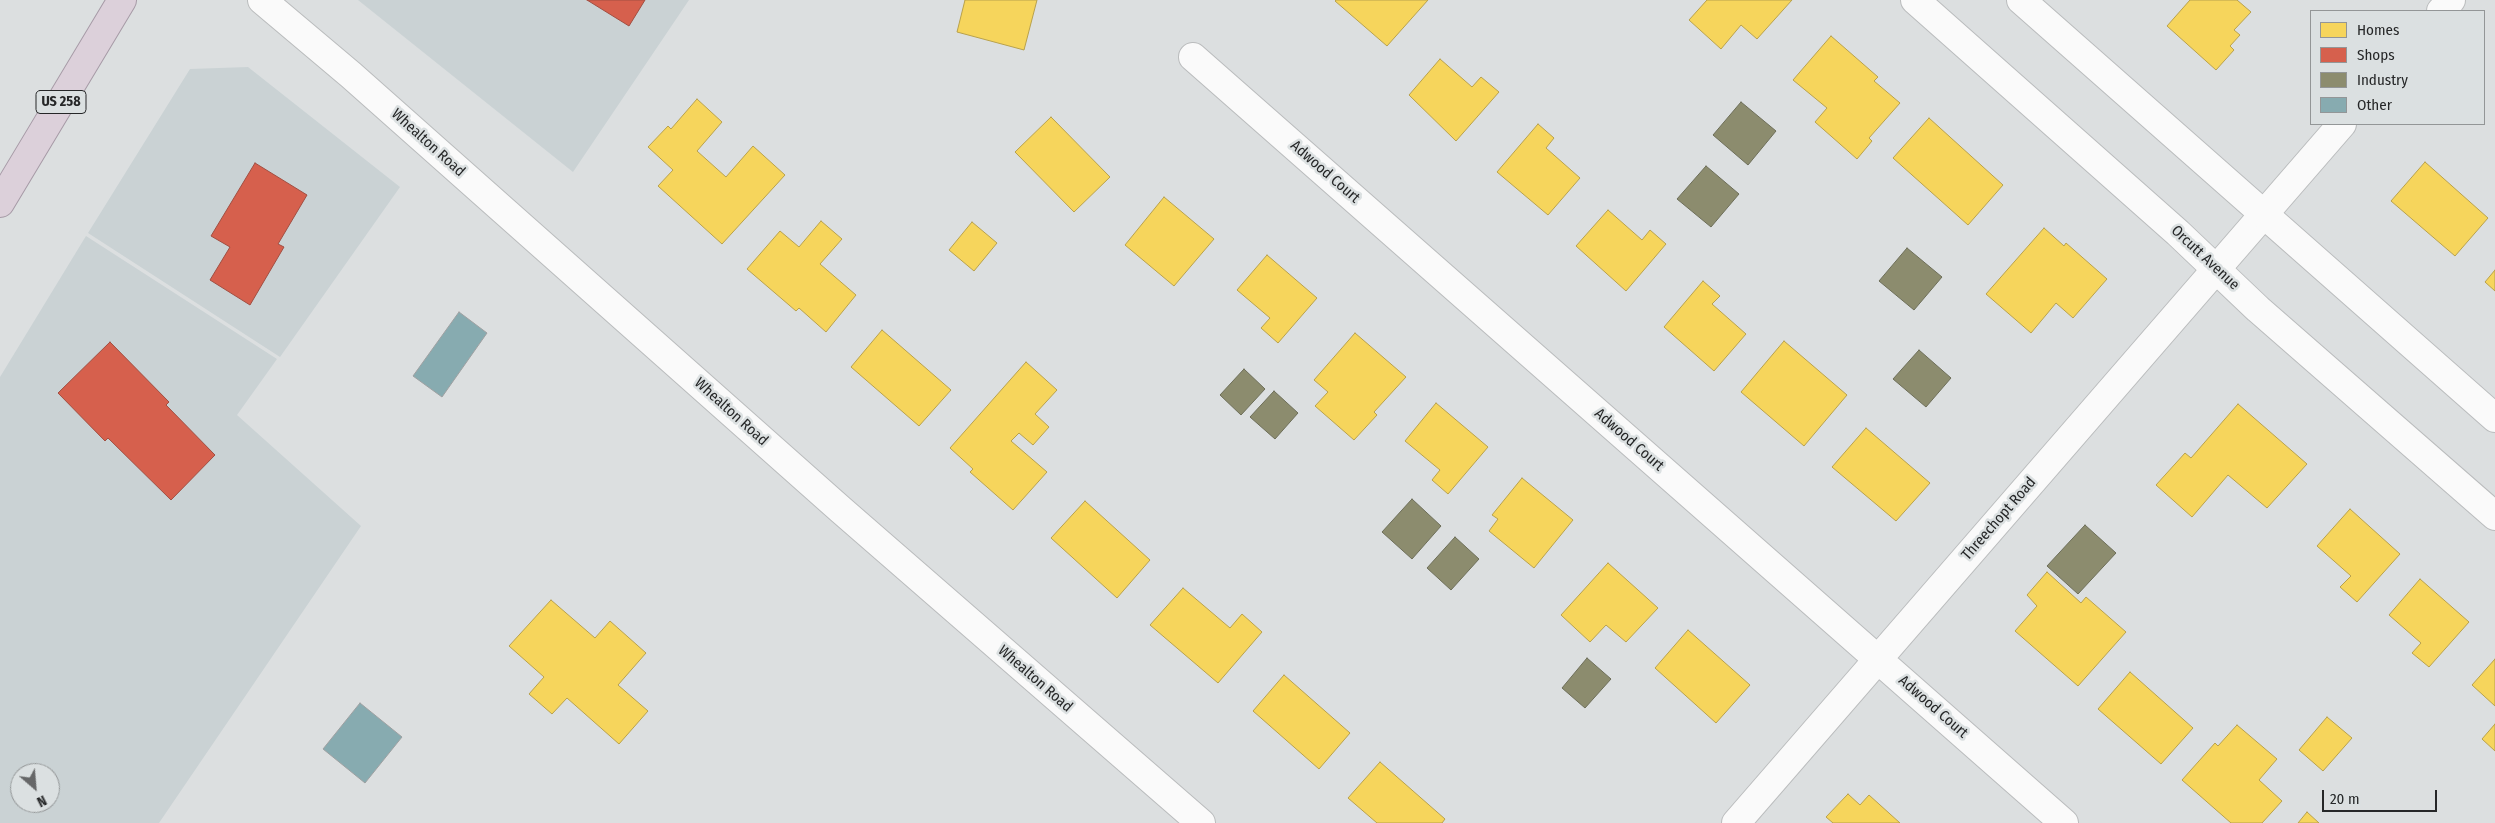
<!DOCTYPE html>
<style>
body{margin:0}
#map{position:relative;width:2495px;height:823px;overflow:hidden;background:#dcdfe0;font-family:"Fira Sans Condensed",sans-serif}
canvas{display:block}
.legend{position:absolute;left:2310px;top:10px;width:175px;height:115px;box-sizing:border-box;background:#dbe0e1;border:1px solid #939697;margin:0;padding:6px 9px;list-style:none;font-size:15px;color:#262728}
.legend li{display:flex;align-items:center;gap:10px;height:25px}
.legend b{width:25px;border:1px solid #939697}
.north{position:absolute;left:10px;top:763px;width:50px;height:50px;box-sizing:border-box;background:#dbe0e1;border:1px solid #939697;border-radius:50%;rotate:153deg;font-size:14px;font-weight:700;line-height:20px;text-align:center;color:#262728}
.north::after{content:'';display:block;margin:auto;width:18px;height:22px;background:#666768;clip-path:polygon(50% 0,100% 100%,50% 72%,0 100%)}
.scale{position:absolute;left:2322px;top:790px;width:115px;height:22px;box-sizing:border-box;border:2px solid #262728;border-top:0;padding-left:6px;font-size:15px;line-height:18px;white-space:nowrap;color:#262728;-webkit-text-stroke:4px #dbe0e1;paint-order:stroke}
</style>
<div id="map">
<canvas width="2495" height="823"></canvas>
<ul class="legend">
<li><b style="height:14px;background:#f6d55c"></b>Homes</li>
<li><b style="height:14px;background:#d6604d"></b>Shops</li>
<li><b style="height:14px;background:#8c8c6e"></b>Industry</li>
<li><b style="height:14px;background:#87abb0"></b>Other</li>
</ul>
<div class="north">N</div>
<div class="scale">20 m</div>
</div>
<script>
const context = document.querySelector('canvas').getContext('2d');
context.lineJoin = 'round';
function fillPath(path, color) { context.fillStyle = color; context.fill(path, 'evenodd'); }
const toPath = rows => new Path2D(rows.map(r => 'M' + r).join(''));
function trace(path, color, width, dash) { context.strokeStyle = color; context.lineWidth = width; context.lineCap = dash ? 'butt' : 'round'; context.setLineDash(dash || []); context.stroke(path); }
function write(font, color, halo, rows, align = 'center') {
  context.font = font + ' "Fira Sans Condensed",sans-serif'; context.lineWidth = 5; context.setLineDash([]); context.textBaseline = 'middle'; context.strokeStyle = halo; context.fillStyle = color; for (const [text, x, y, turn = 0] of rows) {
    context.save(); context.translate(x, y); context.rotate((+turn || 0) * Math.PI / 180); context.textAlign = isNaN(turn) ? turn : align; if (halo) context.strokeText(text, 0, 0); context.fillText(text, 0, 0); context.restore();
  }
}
fillPath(toPath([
 [358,0,689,0,573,172],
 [248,67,400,187,280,357,88,233,190,69],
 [86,236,277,359,237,415,361,526,159,823,0,823,0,377],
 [20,773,50,773,50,803,20,803]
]), '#cad2d4');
const homes = toPath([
 [965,0,1037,0,1024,50,957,32,965,0],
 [1336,0,1428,0,1387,46,1335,1,1336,0],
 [1707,0,1792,0,1757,39,1741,25,1721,49,1689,20,1707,0],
 [2190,0,2237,0,2251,12,2234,30,2240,35,2230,46,2234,50,2216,70,2167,26,2190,0],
 [1831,36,1878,77,1874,81,1900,103,1869,138,1872,141,1857,159,1815,122,1827,108,1793,80,1831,36],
 [1440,59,1472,87,1481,77,1499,92,1456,141,1409,95,1440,59],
 [697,99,722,122,697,151,726,177,753,146,785,175,722,244,658,186,673,170,648,147,668,126,671,129,697,99],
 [1051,117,1110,177,1074,212,1015,152,1051,117],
 [1929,118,2003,185,1968,225,1893,158,1929,118],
 [1538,124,1554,138,1546,148,1580,178,1548,215,1497,172,1538,124],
 [2425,162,2488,218,2455,256,2391,201,2425,162],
 [1164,197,1214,239,1174,286,1125,245,1164,197],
 [1608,210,1642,240,1650,230,1666,244,1626,291,1576,246,1608,210],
 [821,221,842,239,820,264,856,295,826,332,799,308,796,311,747,269,780,231,799,247,821,221],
 [972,222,997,243,974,271,949,250,972,222],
 [2044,228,2064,246,2066,243,2107,279,2073,318,2056,303,2031,333,1986,294,2044,228],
 [1267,255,1317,298,1278,343,1261,328,1270,318,1237,290,1267,255],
 [2495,270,2495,291,2485,282,2495,270],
 [1703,281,1720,296,1712,304,1746,334,1714,371,1664,327,1703,281],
 [882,330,951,390,919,426,851,367,882,330],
 [1355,333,1406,377,1374,412,1377,415,1354,440,1315,406,1328,392,1314,380,1355,333],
 [1784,341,1847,395,1804,446,1741,392,1784,341],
 [1026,362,1057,390,1035,414,1049,427,1033,445,1019,433,1011,441,1047,472,1013,510,970,472,973,469,950,448,1026,362],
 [1436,403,1488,447,1448,494,1432,480,1440,470,1405,441,1436,403],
 [2238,404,2307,464,2267,508,2228,475,2192,517,2156,485,2185,453,2191,458,2238,404],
 [1866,428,1930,483,1896,521,1832,467,1866,428],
 [1522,478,1573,520,1534,568,1489,531,1498,519,1492,515,1522,478],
 [1085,501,1150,560,1117,598,1051,538,1085,501],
 [2350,509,2400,554,2357,602,2340,587,2351,576,2317,546,2350,509],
 [1608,563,1658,608,1626,642,1606,625,1590,642,1561,615,1608,563],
 [2047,572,2081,603,2086,597,2126,632,2078,686,2015,631,2037,606,2027,595,2047,572],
 [2420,579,2469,622,2429,667,2412,653,2421,643,2389,615,2420,579],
 [1183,588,1230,628,1242,614,1262,632,1218,683,1150,625,1183,588],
 [551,600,595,638,610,621,646,653,618,685,648,711,619,744,567,698,552,714,529,694,544,677,509,646,551,600],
 [1688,630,1750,685,1716,723,1655,668,1688,630],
 [2495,659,2495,706,2472,685,2495,659],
 [2130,672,2193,728,2161,764,2098,709,2130,672],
 [1284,675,1350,733,1319,769,1253,711,1284,675],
 [2327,717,2352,738,2323,771,2299,750,2327,717],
 [2495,724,2495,751,2482,739,2495,724],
 [2237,725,2277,759,2259,780,2282,801,2262,823,2231,823,2182,780,2215,743,2218,746,2237,725],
 [1380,762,1445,819,1442,823,1377,823,1348,798,1380,762],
 [1848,794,1860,805,1869,795,1900,823,1833,823,1826,817,1848,794],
 [2307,812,2319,823,2298,823,2307,812]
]);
fillPath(homes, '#f6d55c');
trace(homes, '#b8a14c', 1);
const shops = toPath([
 [587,0,645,0,629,26,587,0],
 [255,163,307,195,278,244,284,247,250,305,210,280,230,247,211,236,255,163],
 [110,342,169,402,166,405,215,455,171,500,108,438,105,441,58,393,110,342]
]);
fillPath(shops, '#d6604d');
trace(shops, '#a14f42', 1);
const industry = toPath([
 [1741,102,1776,131,1748,165,1713,135,1741,102],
 [1706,166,1739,194,1711,227,1677,199,1706,166],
 [1907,248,1942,277,1914,310,1879,281,1907,248],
 [1919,350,1951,378,1926,407,1893,379,1919,350],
 [1244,369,1265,389,1241,415,1220,395,1244,369],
 [1274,391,1298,413,1275,439,1250,417,1274,391],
 [1412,499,1441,526,1412,559,1382,532,1412,499],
 [2085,525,2116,553,2078,594,2047,566,2085,525],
 [1455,537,1479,559,1451,590,1427,568,1455,537],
 [1587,658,1611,679,1585,708,1562,688,1587,658]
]);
fillPath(industry, '#8c8c6e');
trace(industry, '#6d6e59', 1);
const building = toPath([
 [459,312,487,333,442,397,413,376,459,312],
 [360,703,402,737,365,783,323,749,360,703]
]);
fillPath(building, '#87abb0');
trace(building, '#9ea0a1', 1);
const street = toPath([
 [2441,11,2451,0],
 [1193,57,2064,823],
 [1736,823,2342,124]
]);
const secondary = toPath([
 [262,0,351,75,840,509,1201,823],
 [1915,0,2178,233,2258,309,2495,516],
 [2021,0,2495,418]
]);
const highway = toPath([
 [0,203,122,0]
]);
trace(street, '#babcbd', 30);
trace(secondary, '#babcbd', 30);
trace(highway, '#a69aa6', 30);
trace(street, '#fafafa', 28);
trace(secondary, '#fafafa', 28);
trace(highway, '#dcd0da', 28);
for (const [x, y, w] of [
 [61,102,50]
]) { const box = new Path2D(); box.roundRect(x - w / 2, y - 11.5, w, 23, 4); context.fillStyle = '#dbe0e1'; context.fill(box); trace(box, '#262728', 1); }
write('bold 14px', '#262728', null, [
 ["US 258",61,102]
]);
write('15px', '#262728', '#dbe0e1', [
 ["Whealton Road",428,143,42],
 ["Adwood Court",1325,172,41],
 ["Orcutt Avenue",2205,258,43],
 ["Whealton Road",731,412,42],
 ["Adwood Court",1629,440,41],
 ["Threechopt Road",1999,519,-49],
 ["Whealton Road",1035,679,41],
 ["Adwood Court",1933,707,41]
]);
</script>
